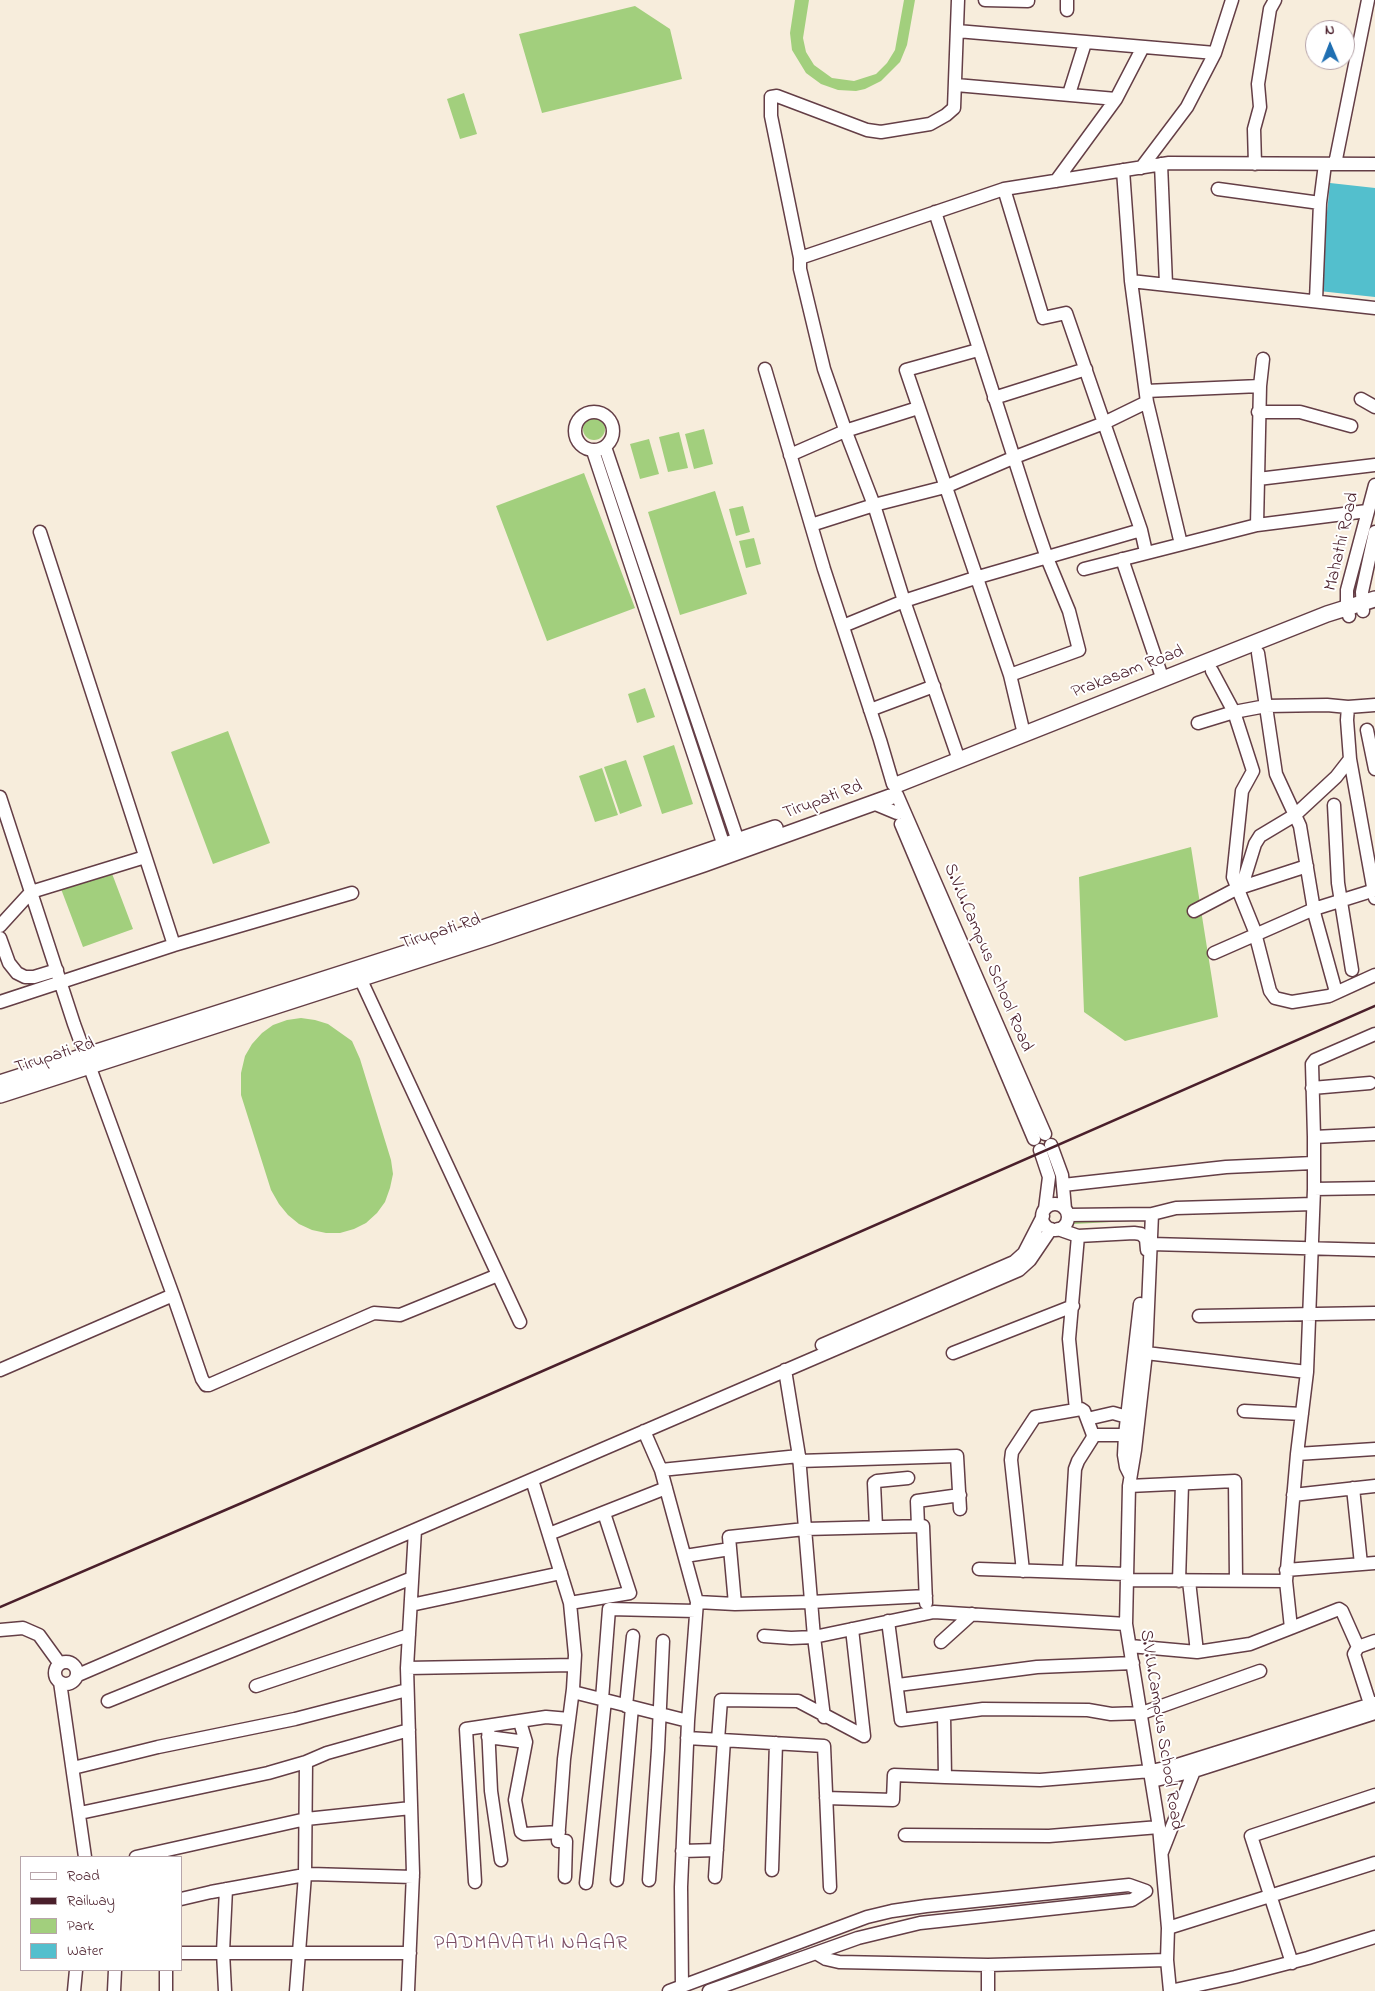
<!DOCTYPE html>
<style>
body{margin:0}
#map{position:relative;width:1375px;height:1991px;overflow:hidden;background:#f7eddc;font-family:"Indie Flower",sans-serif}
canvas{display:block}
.legend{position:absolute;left:20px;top:1856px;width:162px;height:115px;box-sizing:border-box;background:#fff;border:1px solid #b7a5aa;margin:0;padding:6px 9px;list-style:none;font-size:15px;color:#4a1f2b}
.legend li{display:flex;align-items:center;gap:10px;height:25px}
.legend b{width:25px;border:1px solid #b7a5aa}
.north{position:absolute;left:1305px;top:20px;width:50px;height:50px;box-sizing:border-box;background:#fff;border:1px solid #b7a5aa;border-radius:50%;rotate:359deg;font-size:14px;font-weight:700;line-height:20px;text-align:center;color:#4a1f2b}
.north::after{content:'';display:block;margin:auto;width:18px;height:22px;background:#1f6fb2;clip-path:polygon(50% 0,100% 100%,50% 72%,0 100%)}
</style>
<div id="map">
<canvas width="1375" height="1991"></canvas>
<ul class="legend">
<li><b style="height:6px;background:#fff"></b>Road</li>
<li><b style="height:6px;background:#4a1f2b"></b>Railway</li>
<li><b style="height:14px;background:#a2cf7d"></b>Park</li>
<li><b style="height:14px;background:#53bfcd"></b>Water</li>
</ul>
<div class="north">N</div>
</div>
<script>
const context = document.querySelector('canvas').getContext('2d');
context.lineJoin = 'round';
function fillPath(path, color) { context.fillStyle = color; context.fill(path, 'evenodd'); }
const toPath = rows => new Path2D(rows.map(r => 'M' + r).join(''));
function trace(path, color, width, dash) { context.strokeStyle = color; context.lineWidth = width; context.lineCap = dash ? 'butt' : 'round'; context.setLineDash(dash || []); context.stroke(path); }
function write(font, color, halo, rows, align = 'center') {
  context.font = font + ' "Indie Flower",sans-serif'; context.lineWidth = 4; context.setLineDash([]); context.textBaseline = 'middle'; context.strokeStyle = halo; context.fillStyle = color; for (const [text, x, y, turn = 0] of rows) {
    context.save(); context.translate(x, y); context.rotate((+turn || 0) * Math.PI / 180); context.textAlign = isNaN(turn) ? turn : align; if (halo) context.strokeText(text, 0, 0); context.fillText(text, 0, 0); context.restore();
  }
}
fillPath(toPath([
 [795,0,809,0,803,38,806,52,814,65,832,78,854,81,876,74,887,63,895,50,904,0,915,0,907,45,900,62,881,81,865,89,856,91,838,90,821,84,806,73,792,50,790,33],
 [635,6,670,29,682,79,542,113,519,34],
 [464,93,477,134,460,139,447,99],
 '583 429a11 11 0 1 1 22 0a11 11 0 1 1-22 0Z',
 [704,429,713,464,694,469,685,434],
 [679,432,688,468,668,472,659,437],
 [649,439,659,474,640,479,630,444],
 [584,473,635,608,547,641,496,506],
 [715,491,747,594,680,615,648,512],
 [743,506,750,532,736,536,729,509],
 [754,538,761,564,746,568,739,541],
 [645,688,655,717,637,723,628,694],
 [228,731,270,843,213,864,171,752],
 [674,745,693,804,662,814,643,756],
 [626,760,642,806,620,814,604,767],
 [602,768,618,815,595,822,579,776],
 [1191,847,1218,1017,1125,1041,1084,1012,1079,877],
 [108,863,133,929,83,947,58,881],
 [301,1018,315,1020,328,1024,352,1041,360,1059,391,1160,393,1174,390,1188,385,1202,377,1213,366,1223,354,1229,340,1233,326,1233,312,1230,299,1224,288,1215,279,1204,271,1190,241,1095,241,1073,245,1056,252,1044,262,1033,273,1025,287,1020],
 [1131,1216,1131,1221,1074,1224,1074,1219]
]), '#a2cf7d');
fillPath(toPath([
 [1330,183,1375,188,1375,297,1319,291]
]), '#53bfcd');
const minor = toPath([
 [958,0,954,108,946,115,930,124,881,132,867,130,777,96,771,97,771,116,800,258,1004,189,1169,163,1375,164],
 [985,0,1028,1,1028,0],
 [1067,10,1067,0],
 [957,31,1215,53],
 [956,85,1116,99,1143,47],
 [1069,94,1085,43],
 [1161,164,1166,284],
 [1255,164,1254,129,1260,107,1258,84,1270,9,1275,0],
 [1335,164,1368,0],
 [1141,168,1187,107,1215,53,1232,0],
 [1123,170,1131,281,1147,402,1181,544],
 [1056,181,1116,99],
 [1004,189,1043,318,1066,313,1141,530,1146,552],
 [1218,189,1320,203],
 [935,212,1033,517,1047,558,1069,611,1079,650,1010,675],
 [800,258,800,269,824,369,847,435,874,505,904,601,959,760],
 [1131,281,1375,308],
 [1316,300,1320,203,1325,164],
 [978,350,906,370,1010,675,1024,734],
 [765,369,824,569,880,740,893,784],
 [1146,391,1260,386,1263,359],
 [994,398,1086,369],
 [1361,399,1375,407],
 '575 431a19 19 0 1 1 38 0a19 19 0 1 1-38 0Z',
 [1258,412,1300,412,1351,426],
 [605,447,741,850],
 [593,451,727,855],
 [790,455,845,431,918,408],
 [1258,479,1375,465],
 [811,525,874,505,945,487,1015,457,1104,423,1147,402],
 [1257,525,1260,386],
 [40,532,174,945],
 [1122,559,1163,680],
 [1084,569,1257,525,1367,511],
 [1363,611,1362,592,1375,532],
 [1349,616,1347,602,1347,590,1375,485],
 [843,626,904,601,975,578,1141,530],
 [1258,653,1276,774,1300,826,1315,916,1336,992],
 [1212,671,1234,712,1253,771,1242,791,1233,877,1254,929,1270,991,1275,998,1292,1002,1329,996,1375,975],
 [1348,707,1347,720,1350,759,1375,898],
 [870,710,934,686],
 [1198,723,1234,712,1266,706,1327,705,1348,707,1375,705],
 [1367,730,1375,769],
 [897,795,1045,1134],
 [0,797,74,1024,173,1295,0,1370],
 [873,803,897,813],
 [1334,805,1338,883,1352,970],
 [901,824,1034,1139],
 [1242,886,1255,844,1260,836,1295,815,1336,777,1350,759],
 [1194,911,1236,889,1307,866],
 [0,926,31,892,145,857],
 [0,938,9,963,17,973,25,977,34,977,57,970],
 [1214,953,1314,909,1375,890],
 [360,978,520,1322],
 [0,1002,174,945,352,893],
 [1375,1034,1315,1060,1312,1064,1314,1137,1375,1134],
 [1312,1088,1370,1083],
 [1051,1145,1062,1175,1065,1209],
 [1040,1150,1049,1177,1045,1209],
 [1063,1185,1226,1167,1313,1163],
 [1314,1189,1375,1188],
 '1042 1217a13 13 0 1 1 26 0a13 13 0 1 1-26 0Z',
 [1152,1214,1176,1208,1313,1204],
 [1068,1215,1152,1214,1146,1353,1135,1450,1129,1486,1126,1624,1159,1827,1168,1928,1167,1960,1170,1991],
 [1058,1229,1078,1236,1134,1233,1141,1234,1146,1239,1147,1250],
 [1151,1244,1375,1250],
 [173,1295,202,1379,206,1385,209,1385,374,1313,400,1315,498,1275],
 [1199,1316,1375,1313],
 [822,1345,1014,1262,1024,1253,1043,1216],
 [953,1353,1073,1306],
 [1146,1353,1307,1372],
 [785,1370,799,1456,814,1637,934,1612,1126,1624],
 [1076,1410,1069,1339,1078,1236],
 [1244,1411,1302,1414],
 [1087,1419,1113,1413,1127,1417],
 [644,1431,661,1470],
 [1093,1435,1125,1435],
 [1297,1454,1375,1449],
 [799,1456,661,1470,697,1602,735,1604,811,1602,926,1596],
 [799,1461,957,1456,960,1509],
 [1130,1475,1126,1467,1124,1455,1125,1435,1140,1304],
 [532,1480,570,1603,575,1655,573,1689,564,1759,558,1841,566,1841,565,1877],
 [1129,1486,1235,1481,1236,1580],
 [1353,1488,1361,1564],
 [1293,1495,1375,1486],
 [918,1526,917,1501,960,1495],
 [876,1527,874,1483,877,1481,908,1478],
 [549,1534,666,1488],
 [685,1556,730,1549],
 [979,1569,1126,1574],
 [1286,1570,1375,1563],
 [1023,1571,1011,1460,1012,1452,1035,1417,1081,1409,1084,1411,1093,1435,1092,1439,1078,1461,1075,1469,1069,1572],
 [1127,1580,1286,1581,1297,1454,1307,1372,1314,1189,1314,1137],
 [1179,1581,1182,1484],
 [1189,1581,1197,1652],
 [570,1603,630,1593,604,1513],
 [735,1604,729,1537,805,1529,923,1526,926,1603],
 [411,1605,561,1573],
 [888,1621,901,1720,983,1709,1088,1710,1111,1714,1142,1713,1260,1671],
 [1291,1628,1339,1609,1342,1611,1358,1647],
 [852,1629,864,1736],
 [0,1630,23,1628,39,1635,60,1664],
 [764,1636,791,1638,814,1637,824,1717],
 [941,1642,972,1614],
 [1130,1646,1197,1652,1250,1644,1291,1628,1286,1581],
 '55 1673a11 11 0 1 1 22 0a11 11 0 1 1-22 0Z',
 [407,1668,574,1665],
 [78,1675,1019,1270,1030,1260,1051,1229],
 [60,1682,85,1857],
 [898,1685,1037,1667,1133,1663],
 [256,1686,409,1635],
 [573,1692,688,1721,697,1602],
 [602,1699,609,1609,696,1611],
 [108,1701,412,1578],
 [626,1706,633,1636],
 [1373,1713,1354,1654,1358,1647,1375,1641],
 [944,1715,945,1777,1040,1780,1151,1771,1174,1766,1375,1703],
 [520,1722,526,1742,515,1800,521,1832,524,1834,559,1832],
 [488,1726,491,1791,501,1860],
 [488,1737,526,1742],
 [687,1738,824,1746,830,1887],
 [718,1740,721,1700,798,1701,864,1736],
 [73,1768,158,1747,295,1719,407,1690],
 [1152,1781,1194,1771,1375,1713],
 [826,1798,893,1800,894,1775,945,1777],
 [80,1813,268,1773,306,1762,327,1753,409,1730],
 [905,1835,1049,1836,1159,1827],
 [682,1851,717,1850],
 [1162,1852,1194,1771],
 [136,1857,306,1819,411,1808],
 [772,1870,776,1743],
 [715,1877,724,1740],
 [617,1880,632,1707],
 [649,1880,658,1750,663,1641],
 [475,1882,466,1729,546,1717,569,1719],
 [586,1883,605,1700],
 [181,1899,211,1892,310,1874,413,1877],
 [1168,1928,1375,1863],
 [181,1953,410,1953],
 [816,1953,826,1959,839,1962,988,1965,1167,1960],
 [1292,1963,1251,1836,1375,1795],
 [988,1965,988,1991],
 [682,1986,681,1887,688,1721],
 [74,1991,76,1970],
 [114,1991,115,1970],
 [166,1991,166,1970],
 [225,1991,223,1952,226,1889],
 [296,1991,305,1875,306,1762],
 [408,1991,413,1873,407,1668,415,1530],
 [669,1991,867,1917,892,1911,926,1906,1129,1885,1146,1891,1132,1900,920,1923,858,1938,709,1991],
 [1170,1991,1235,1977,1308,1958,1375,1937]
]);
const major = toPath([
 [896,785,1327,614,1375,599],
 [0,1083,459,936,775,828],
 [0,1095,489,937,704,864,890,797]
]);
trace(minor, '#643e46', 15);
trace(major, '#643e46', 18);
trace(minor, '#fff', 12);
trace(major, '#fff', 15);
trace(toPath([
 [0,1607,244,1502,1375,1006]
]), '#4a1f2b', 2.5);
write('18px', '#4a1f2b', '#fff', [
 ["Mahathi Road",1343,542,-77],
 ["Prakasam Road",1128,673,-21],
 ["Tirupati Rd",823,801,-20],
 ["Tirupati Rd",441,933,-18],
 ["S.V.U.Campus School Road",987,958,67],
 ["Tirupati Rd",55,1057,-18],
 ["S.V.U.Campus School Road",1160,1730,81]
]);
context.letterSpacing = '1px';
write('20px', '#7c4e64', '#fff', [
 ["PADMAVATHI NAGAR",531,1945]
]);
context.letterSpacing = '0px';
</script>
